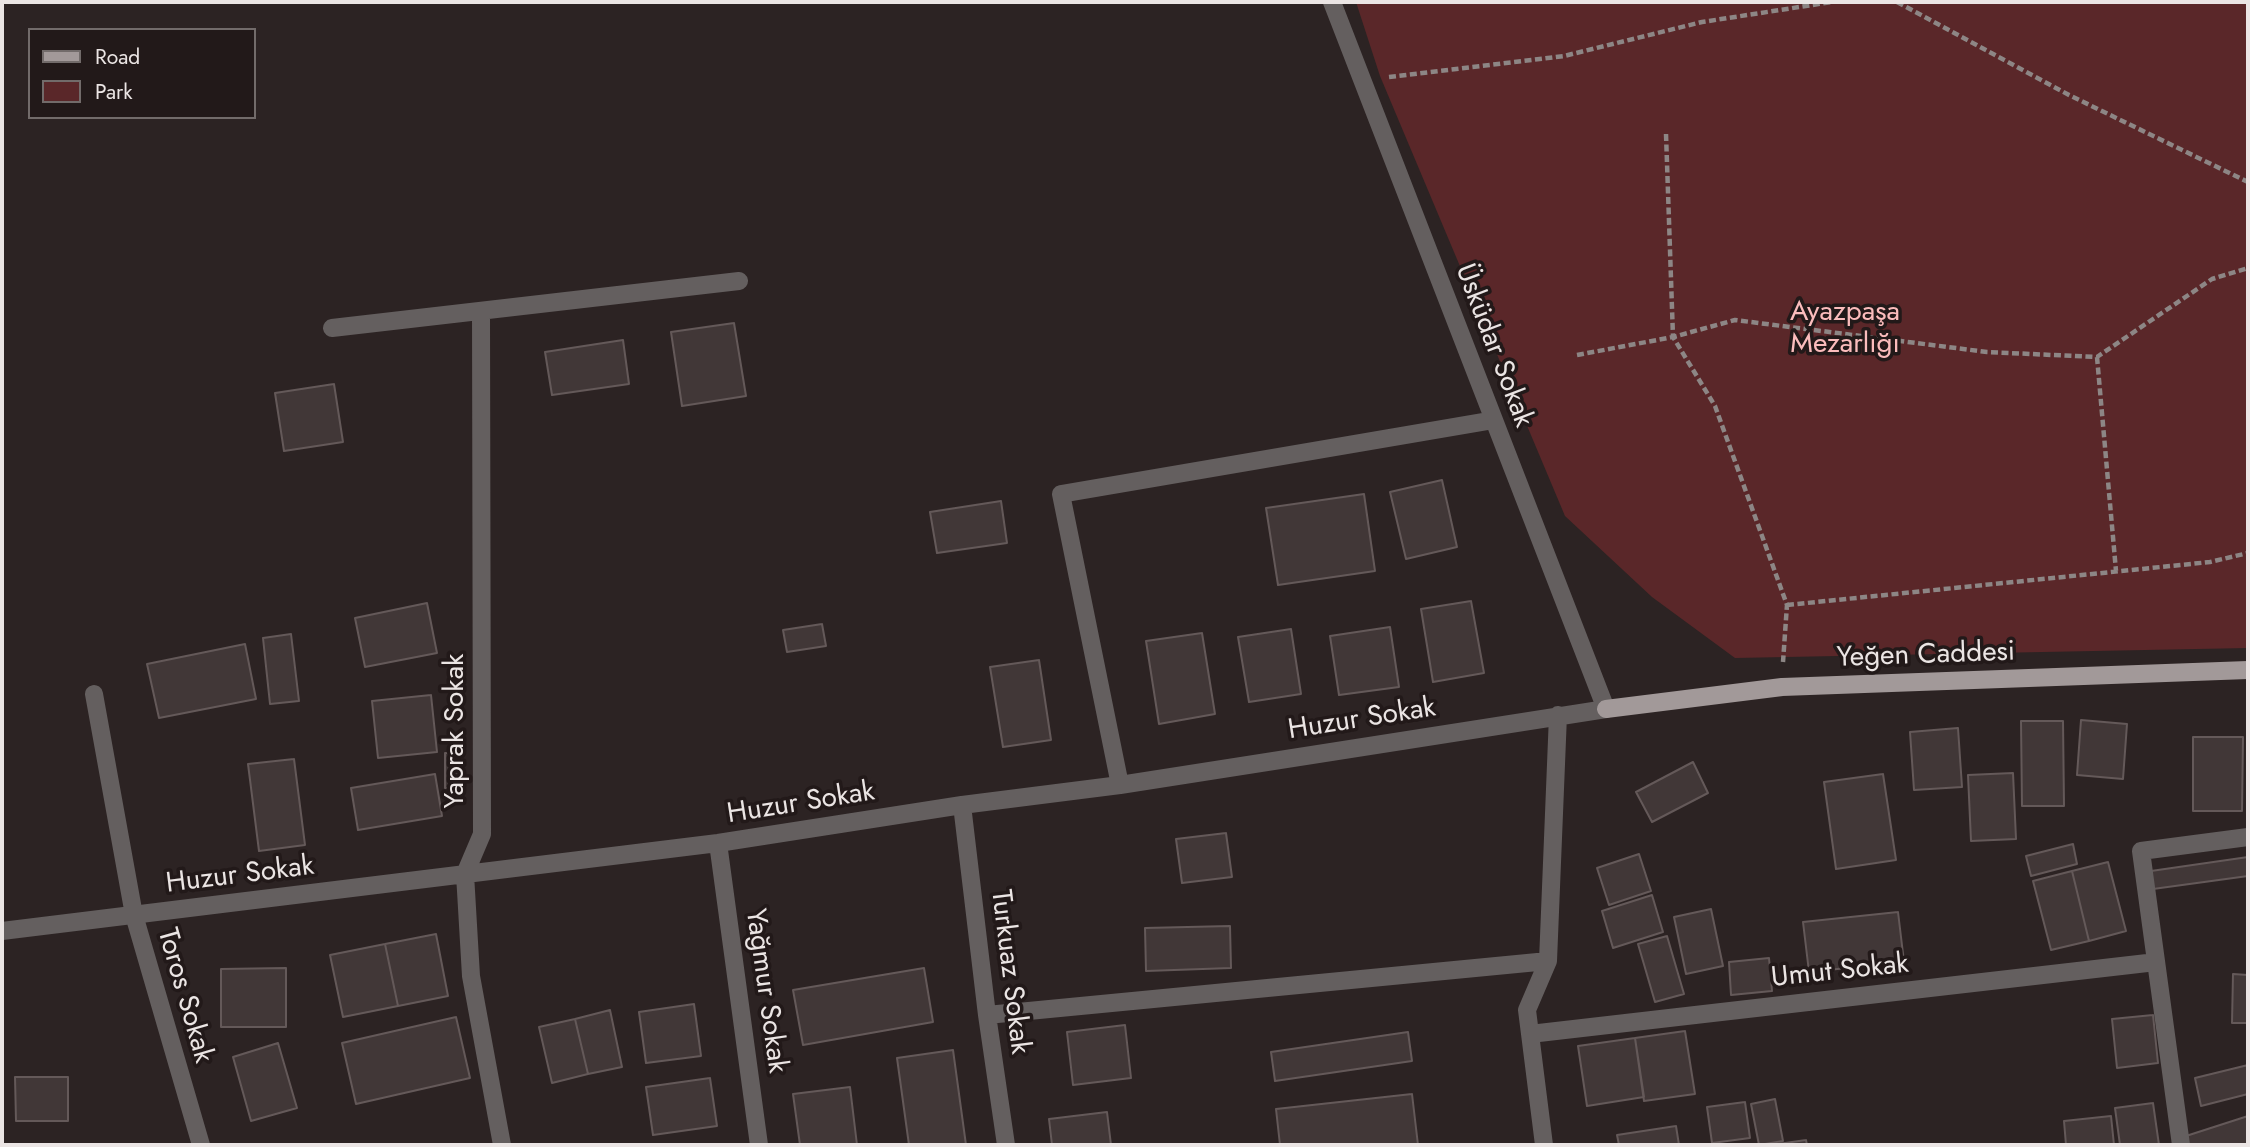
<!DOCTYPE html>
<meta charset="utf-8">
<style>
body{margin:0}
#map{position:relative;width:2250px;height:1147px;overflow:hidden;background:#2c2323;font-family:Jost,sans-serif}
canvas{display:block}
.frame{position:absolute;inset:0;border:4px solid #ebe5e4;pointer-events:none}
.legend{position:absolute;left:28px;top:28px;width:228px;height:91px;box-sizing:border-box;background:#221919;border:2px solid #726b6a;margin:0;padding:9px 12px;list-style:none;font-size:21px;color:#ebe5e4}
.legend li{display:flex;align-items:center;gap:14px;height:35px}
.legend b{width:35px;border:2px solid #726b6a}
</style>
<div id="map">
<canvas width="2250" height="1147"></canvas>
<div class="frame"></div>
<ul class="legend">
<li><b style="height:9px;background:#a29999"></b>Road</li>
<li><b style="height:19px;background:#5a2729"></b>Park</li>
</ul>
</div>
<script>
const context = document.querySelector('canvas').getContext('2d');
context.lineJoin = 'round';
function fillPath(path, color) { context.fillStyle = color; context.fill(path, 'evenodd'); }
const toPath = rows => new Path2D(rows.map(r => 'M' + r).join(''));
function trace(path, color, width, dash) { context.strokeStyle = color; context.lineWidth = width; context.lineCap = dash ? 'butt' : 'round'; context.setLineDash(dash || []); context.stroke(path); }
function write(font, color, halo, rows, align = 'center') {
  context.font = font + ' Jost,sans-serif'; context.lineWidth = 7; context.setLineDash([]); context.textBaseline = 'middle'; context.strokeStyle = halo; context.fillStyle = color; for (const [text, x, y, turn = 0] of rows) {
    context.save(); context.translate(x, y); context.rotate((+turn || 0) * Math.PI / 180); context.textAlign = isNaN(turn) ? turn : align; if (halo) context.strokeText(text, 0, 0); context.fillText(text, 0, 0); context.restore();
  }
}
fillPath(toPath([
 [1356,2,2248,2,2248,648,1735,658,1652,597,1565,516,1380,76]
]), '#5a2729');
const building = toPath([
 [734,323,746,396,682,406,671,332,734,323],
 [623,340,629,384,552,395,545,352,623,340],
 [334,384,343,442,284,451,275,393,334,384],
 [1442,480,1457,547,1406,559,1390,492,1442,480],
 [1364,494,1375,571,1278,585,1266,508,1364,494],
 [1001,501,1007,543,937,553,930,512,1001,501],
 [1471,601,1484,673,1433,682,1421,609,1471,601],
 [427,603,437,653,365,667,355,618,427,603],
 [822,624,826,646,787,652,783,630,822,624],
 [1390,627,1399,687,1339,695,1330,636,1390,627],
 [1291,629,1301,694,1249,702,1238,637,1291,629],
 [1202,633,1215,714,1159,724,1146,641,1202,633],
 [291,634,299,701,270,704,263,638,291,634],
 [245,644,256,699,159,718,147,664,245,644],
 [1039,660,1051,740,1003,747,990,667,1039,660],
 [431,695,437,752,378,758,372,701,431,695],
 [2081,720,2127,724,2123,779,2077,775,2081,720],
 [2021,721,2063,721,2064,806,2022,806,2021,721],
 [1958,728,1962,787,1914,790,1910,732,1958,728],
 [2193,737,2243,737,2242,811,2193,811,2193,737],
 [445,753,461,753,462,787,445,788,445,753],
 [294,759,305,845,259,851,248,764,294,759],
 [1693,762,1708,793,1652,822,1636,792,1693,762],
 [2013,773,2016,839,1971,841,1968,775,2013,773],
 [435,774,442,816,358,830,351,788,435,774],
 [1883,774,1896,860,1836,869,1824,782,1883,774],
 [1226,833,1232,877,1182,883,1176,839,1226,833],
 [2073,844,2077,864,2031,876,2026,856,2073,844],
 [1639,854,1651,891,1609,905,1597,868,1639,854],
 [2248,857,2248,876,2153,889,2151,871,2248,857],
 [2108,862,2126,931,2089,941,2072,871,2108,862],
 [2072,871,2089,941,2051,950,2033,881,2072,871],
 [1652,895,1663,932,1613,948,1602,911,1652,895],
 [1711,909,1723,966,1686,974,1674,917,1711,909],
 [1898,912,1904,962,1809,972,1803,922,1898,912],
 [1230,926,1231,968,1146,971,1145,928,1230,926],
 [436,934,448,996,398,1006,385,944,436,934],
 [1667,936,1684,994,1655,1002,1638,944,1667,936],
 [385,944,398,1006,343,1017,330,955,385,944],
 [1769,958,1772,991,1731,995,1729,962,1769,958],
 [286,968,286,1027,221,1027,221,969,286,968],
 [924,968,933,1022,803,1045,793,990,924,968],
 [2233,974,2248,975,2248,1023,2232,1023,2233,974],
 [694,1004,701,1056,646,1063,639,1012,694,1004],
 [610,1010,622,1067,588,1074,575,1019,610,1010],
 [2153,1015,2158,1063,2117,1068,2112,1019,2153,1015],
 [456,1017,470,1078,356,1104,342,1043,456,1017],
 [575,1019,588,1074,552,1083,539,1027,575,1019],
 [1125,1025,1131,1078,1073,1085,1067,1032,1125,1025],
 [1685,1031,1695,1094,1644,1101,1635,1038,1685,1031],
 [1408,1032,1412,1061,1275,1081,1271,1052,1408,1032],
 [1635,1038,1644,1097,1587,1106,1578,1046,1635,1038],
 [278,1043,297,1108,251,1121,233,1057,278,1043],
 [953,1050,966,1145,909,1145,897,1058,953,1050],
 [2248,1065,2248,1094,2201,1106,2195,1078,2248,1065],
 [15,1077,68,1077,68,1121,16,1121,15,1077],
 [710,1078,717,1126,653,1135,646,1087,710,1078],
 [850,1087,857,1145,800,1145,793,1094,850,1087],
 [1412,1094,1418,1145,1280,1145,1276,1109,1412,1094],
 [1775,1099,1783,1141,1759,1145,1751,1104,1775,1099],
 [1745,1102,1750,1138,1712,1143,1707,1107,1745,1102],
 [2153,1103,2159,1145,2120,1145,2115,1108,2153,1103],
 [1107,1112,1111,1145,1052,1145,1049,1119,1107,1112],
 [2111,1116,2114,1145,2066,1145,2064,1121,2111,1116],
 [2248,1116,2248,1145,2189,1145,2186,1136,2248,1116],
 [1676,1126,1679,1145,1619,1145,1617,1135,1676,1126],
 [1806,1140,1807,1145,1778,1145,1778,1144,1806,1140]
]);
fillPath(building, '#413737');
trace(building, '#645959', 2);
trace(toPath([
 [1897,2,2069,95,2248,182],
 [1389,77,1564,56,1702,22,1832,2],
 [1666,134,1673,337,1715,406,1787,605,1783,662],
 [1577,355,1673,337,1735,320,1987,352,2097,357,2212,279,2248,268],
 [2097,357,2116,571],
 [1787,605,2210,562,2248,553]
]), '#8d8685', 4.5, [7, 3.5]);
trace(toPath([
 [481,311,482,834,465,874,471,976,502,1145],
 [332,328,739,281],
 [94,694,134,915,201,1145],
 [1120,785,1061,494,1494,420],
 [962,805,987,1015,1006,1145],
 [718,843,759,1145],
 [2,931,718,843,962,805,1120,785,1606,709,1332,2],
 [987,1015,1548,961],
 [1530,1034,2156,962],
 [1544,1145,1527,1010,1548,961,1558,715],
 [2181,1145,2141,851,2248,837]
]), '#645f5f', 18);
trace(toPath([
 [1606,709,1782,687,2248,670]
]), '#a29999', 18);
write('28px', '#fbbcbc', '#221919', [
 ["Ayazpaşa",1845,313],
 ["Mezarlığı",1845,345]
]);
write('28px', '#ebe5e4', '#221919', [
 ["Üsküdar Sokak",1493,346,69],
 ["Yeğen Caddesi",1926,656,-2],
 ["Huzur Sokak",1362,720,-9],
 ["Yaprak Sokak",456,731,-90],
 ["Huzur Sokak",801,804,-9],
 ["Huzur Sokak",240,876,-7],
 ["Turkuaz Sokak",1009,972,83],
 ["Umut Sokak",1840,972,-6],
 ["Yağmur Sokak",765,991,82],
 ["Toros Sokak",184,996,74]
]);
</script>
